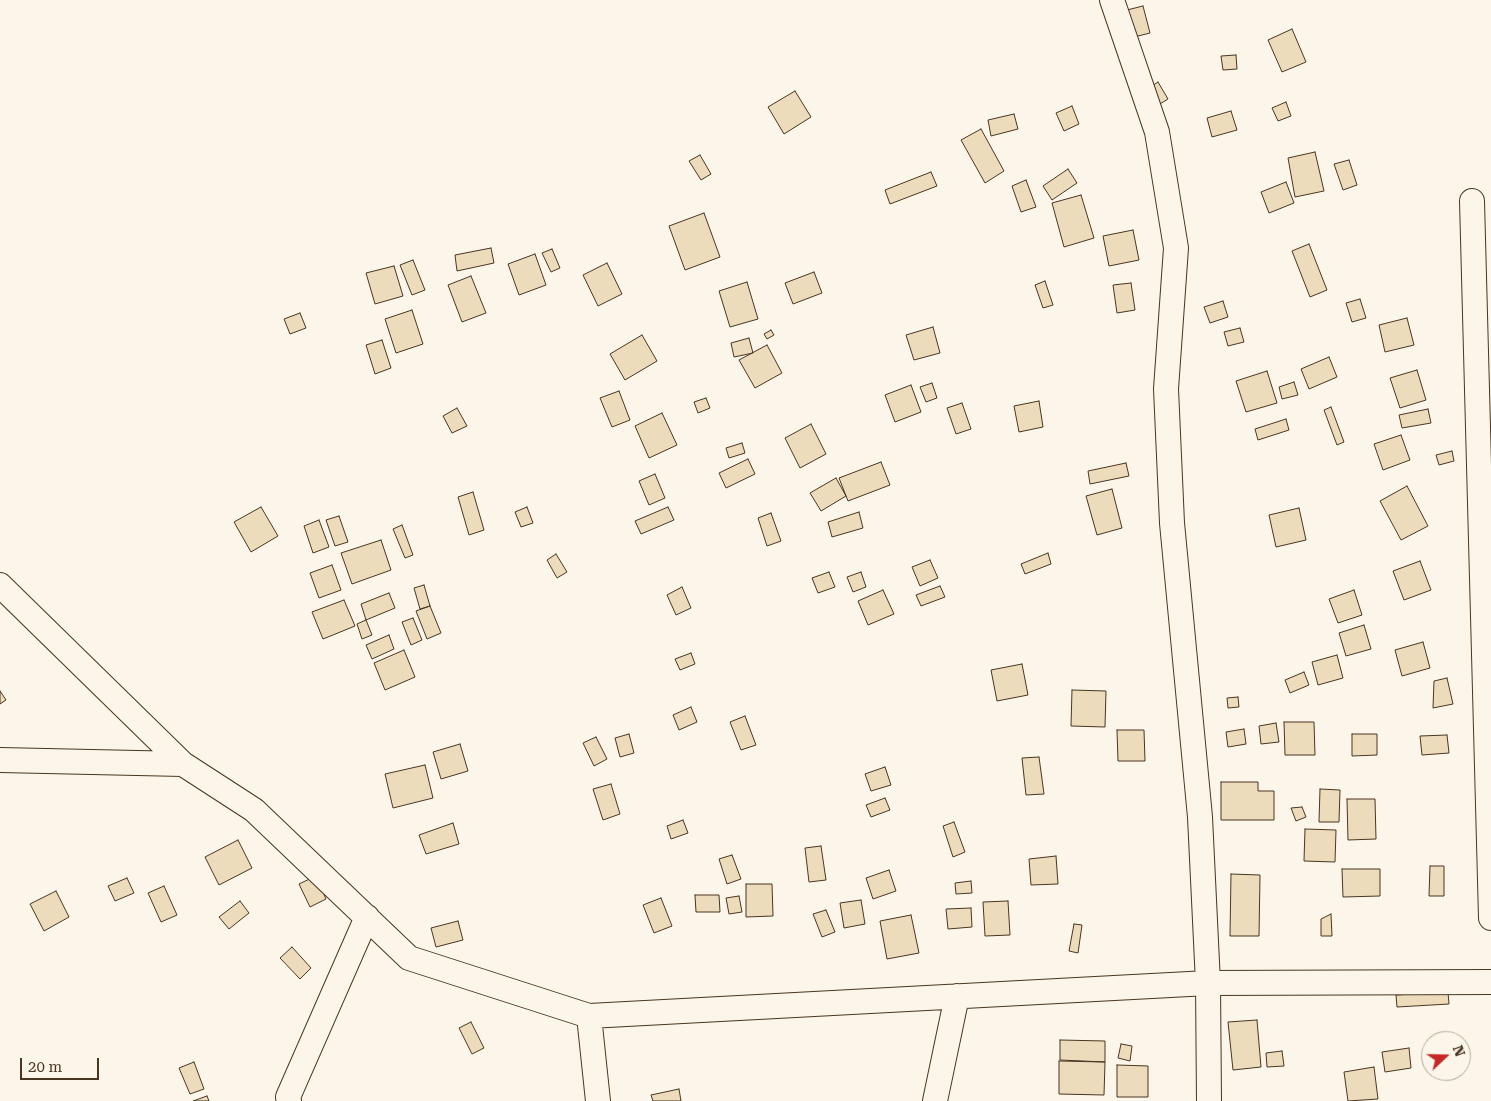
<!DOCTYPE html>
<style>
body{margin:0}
#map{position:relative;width:1491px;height:1101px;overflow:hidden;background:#fbf6e9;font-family:"Roboto Serif",serif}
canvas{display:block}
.north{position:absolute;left:1421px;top:1031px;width:50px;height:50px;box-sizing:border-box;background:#fbf6e9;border:1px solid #b4a999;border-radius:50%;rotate:69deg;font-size:14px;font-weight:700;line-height:20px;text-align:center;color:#4a3520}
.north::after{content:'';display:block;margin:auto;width:18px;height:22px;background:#c62828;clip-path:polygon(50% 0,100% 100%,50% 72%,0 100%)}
.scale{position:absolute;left:20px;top:1058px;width:79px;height:22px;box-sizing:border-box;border:2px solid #4a3520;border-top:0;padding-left:6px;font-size:15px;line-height:18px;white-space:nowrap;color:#4a3520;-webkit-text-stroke:4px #fbf6e9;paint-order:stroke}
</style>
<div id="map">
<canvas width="1491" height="1101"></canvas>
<div class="north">N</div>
<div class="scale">20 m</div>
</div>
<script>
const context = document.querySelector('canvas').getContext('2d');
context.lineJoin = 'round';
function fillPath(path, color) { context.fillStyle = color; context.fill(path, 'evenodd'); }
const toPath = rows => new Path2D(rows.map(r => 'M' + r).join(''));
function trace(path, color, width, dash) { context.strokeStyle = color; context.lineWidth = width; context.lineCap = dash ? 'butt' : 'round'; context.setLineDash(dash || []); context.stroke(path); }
const building = toPath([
 [1143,6,1150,33,1134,37,1127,10,1143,6],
 [1292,29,1306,62,1282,72,1268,40,1292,29],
 [1236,55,1237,69,1223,70,1221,56,1236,55],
 [1158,82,1168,99,1155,107,1146,90,1158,82],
 [795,91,811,117,784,134,768,107,795,91],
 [1286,102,1291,116,1278,121,1272,108,1286,102],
 [1072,106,1079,124,1064,131,1056,113,1072,106],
 [1231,111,1237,130,1212,137,1207,118,1231,111],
 [1014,114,1018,129,991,136,988,120,1014,114],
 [981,129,1004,171,985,183,961,140,981,129],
 [1315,152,1324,191,1295,197,1288,158,1315,152],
 [700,155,711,174,701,180,689,161,700,155],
 [1349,160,1357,185,1343,190,1334,164,1349,160],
 [1068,169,1077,183,1052,200,1043,186,1068,169],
 [931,172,937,186,890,204,885,190,931,172],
 [1026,180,1036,207,1021,212,1012,186,1026,180],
 [1286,182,1294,203,1269,213,1261,192,1286,182],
 [1081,195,1094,238,1064,247,1052,203,1081,195],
 [704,213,720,257,685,270,669,226,704,213],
 [1133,230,1139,260,1109,266,1103,236,1133,230],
 [1309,244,1327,290,1310,297,1292,251,1309,244],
 [491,248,494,263,457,271,455,255,491,248],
 [552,249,560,268,551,272,542,253,552,249],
 [535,254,546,285,519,295,508,264,535,254],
 [413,260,425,290,412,295,400,265,413,260],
 [607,263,622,294,598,306,583,275,607,263],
 [394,266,403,296,375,304,366,273,394,266],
 [814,272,822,293,793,304,785,283,814,272],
 [471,276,486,313,462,322,448,285,471,276],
 [1045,281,1053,305,1043,308,1035,285,1045,281],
 [747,282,758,319,730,327,719,291,747,282],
 [1131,283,1135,310,1117,313,1113,285,1131,283],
 [1360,299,1366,318,1352,322,1346,303,1360,299],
 [1223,301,1228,317,1210,323,1204,307,1223,301],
 [412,310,423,344,396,353,385,319,412,310],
 [300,313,306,328,290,334,284,319,300,313],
 [1407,318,1414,345,1385,352,1379,325,1407,318],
 [933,327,940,353,914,360,906,335,933,327],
 [1240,328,1244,342,1228,346,1224,332,1240,328],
 [771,330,774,335,767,339,764,334,771,330],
 [642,335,657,361,625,380,610,354,642,335],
 [749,338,753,353,734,357,731,343,749,338],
 [382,340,391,368,375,374,366,345,382,340],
 [767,345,782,373,755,388,739,360,767,345],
 [1329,357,1337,377,1309,389,1301,369,1329,357],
 [1417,370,1426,400,1400,408,1390,378,1417,370],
 [1267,371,1277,403,1246,412,1236,381,1267,371],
 [1294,382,1298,395,1282,399,1279,387,1294,382],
 [932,383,937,398,926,402,920,387,932,383],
 [911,385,921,412,895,422,885,395,911,385],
 [619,391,630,420,612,427,600,398,619,391],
 [706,398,710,408,698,413,694,402,706,398],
 [1039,401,1043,427,1019,432,1014,406,1039,401],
 [962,403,971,429,956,434,947,408,962,403],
 [1331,407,1344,442,1337,445,1324,410,1331,407],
 [457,408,467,426,452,433,443,416,457,408],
 [1428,409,1431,423,1402,428,1399,415,1428,409],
 [662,413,677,445,649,458,635,426,662,413],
 [1286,419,1289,430,1258,440,1255,429,1286,419],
 [811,424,826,454,800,468,785,438,811,424],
 [1401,435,1410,460,1383,470,1374,444,1401,435],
 [742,443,745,453,729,458,726,448,742,443],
 [1452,451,1454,461,1439,465,1436,455,1452,451],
 [748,459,755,474,726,488,719,473,748,459],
 [881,462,890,485,848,501,839,478,881,462],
 [1126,463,1129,476,1090,484,1088,471,1126,463],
 [655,474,665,498,649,505,639,481,655,474],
 [836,478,846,496,821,511,810,493,836,478],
 [1407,486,1428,526,1401,540,1380,501,1407,486],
 [1112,489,1122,528,1097,535,1086,496,1112,489],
 [473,492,484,530,469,535,458,497,473,492],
 [261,507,278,536,251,552,234,522,261,507],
 [527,507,533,523,521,527,515,512,527,507],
 [668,507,674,520,641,534,635,521,668,507],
 [1299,508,1306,540,1276,547,1269,515,1299,508],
 [859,512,863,528,832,537,828,522,859,512],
 [771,513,781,541,767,546,758,518,771,513],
 [339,516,348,542,335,546,326,520,339,516],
 [319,520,329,547,313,553,304,526,319,520],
 [402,525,413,555,405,558,393,529,402,525],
 [381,540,391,570,352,584,341,553,381,540],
 [1048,553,1051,564,1025,574,1021,564,1048,553],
 [556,554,567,572,557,578,547,560,556,554],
 [930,560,938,578,920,586,912,567,930,560],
 [1420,561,1431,590,1404,600,1393,571,1420,561],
 [332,565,341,590,319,598,310,573,332,565],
 [829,572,835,587,818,593,812,578,829,572],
 [861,572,866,587,853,592,847,577,861,572],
 [424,585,430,606,420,609,414,588,424,585],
 [940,586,945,597,921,606,916,595,940,586],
 [682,587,691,608,676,615,667,595,682,587],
 [883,590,894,614,868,625,858,601,883,590],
 [1354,590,1362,615,1338,623,1329,599,1354,590],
 [389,593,395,608,366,620,361,604,389,593],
 [344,600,355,626,323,639,312,612,344,600],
 [430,606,441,633,427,639,416,611,430,606],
 [413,618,422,640,411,645,402,622,413,618],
 [366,620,372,635,362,639,357,624,366,620],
 [1364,625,1371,649,1346,656,1339,633,1364,625],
 [389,635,394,649,372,659,366,645,389,635],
 [1423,642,1430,668,1402,676,1395,650,1423,642],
 [404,650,415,677,385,690,374,663,404,650],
 [691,653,695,664,680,670,675,659,691,653],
 [1337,655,1343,678,1318,685,1312,662,1337,655],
 [1022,664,1028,695,997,701,991,670,1022,664],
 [1304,672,1309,685,1290,693,1285,680,1304,672],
 [1447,678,1453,704,1433,708,1434,681,1447,678],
 [1072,690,1106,691,1105,727,1071,726,1072,690],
 [0,691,6,700,0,704,0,691],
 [1238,697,1239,707,1228,708,1227,698,1238,697],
 [691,707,697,722,679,730,673,715,691,707],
 [745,716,756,745,741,750,730,722,745,716],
 [1284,722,1314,722,1315,755,1285,755,1284,722],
 [1276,723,1279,742,1261,744,1259,726,1276,723],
 [1244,729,1246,744,1228,747,1226,732,1244,729],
 [1117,730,1144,730,1145,761,1118,761,1117,730],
 [629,734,634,753,620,757,615,738,629,734],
 [1352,734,1377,734,1377,755,1352,756,1352,734],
 [1447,735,1449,753,1422,755,1420,736,1447,735],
 [596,737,607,759,594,766,583,743,596,737],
 [460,744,468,771,441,779,433,752,460,744],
 [1039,757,1044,794,1026,795,1022,758,1039,757],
 [425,765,433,798,393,808,385,774,425,765],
 [885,767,891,785,871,791,865,774,885,767],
 [1221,782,1258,782,1258,791,1274,791,1274,820,1221,820,1221,782],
 [611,784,620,814,603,820,593,789,611,784],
 [1320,789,1340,790,1339,822,1319,822,1320,789],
 [885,798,890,810,871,817,866,805,885,798],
 [1347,799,1375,799,1376,839,1348,840,1347,799],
 [1302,807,1306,817,1296,821,1291,808,1302,807],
 [683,820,688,833,671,839,667,826,683,820],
 [954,822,965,852,953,857,943,826,954,822],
 [453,823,459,844,426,854,419,835,453,823],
 [1305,829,1336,830,1335,862,1304,861,1305,829],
 [238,840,252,868,219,885,205,857,238,840],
 [821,846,826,880,809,882,805,848,821,846],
 [732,855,741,879,727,884,719,859,732,855],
 [1056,856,1058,884,1031,885,1029,859,1056,856],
 [1430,866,1444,866,1444,896,1429,896,1430,866],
 [1342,869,1380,869,1380,896,1343,897,1342,869],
 [889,870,896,891,873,899,866,878,889,870],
 [1231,874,1260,875,1259,936,1230,936,1231,874],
 [316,876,326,899,310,907,299,884,316,876],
 [127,878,134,893,115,901,108,886,127,878],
 [971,881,972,893,956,894,955,883,971,881],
 [746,884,772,884,773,916,746,917,746,884],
 [164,886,177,915,161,922,148,893,164,886],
 [56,891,69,917,44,931,30,904,56,891],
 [695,895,719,895,720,912,696,912,695,895],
 [739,896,742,912,729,914,726,898,739,896],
 [661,898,672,926,654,933,643,905,661,898],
 [861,900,865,924,844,928,840,903,861,900],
 [240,901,249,913,229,929,219,917,240,901],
 [1008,901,1010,935,985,936,983,902,1008,901],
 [971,908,972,927,948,929,946,909,971,908],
 [826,910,835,932,822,937,813,914,826,910],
 [1331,914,1332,936,1321,936,1321,919,1331,914],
 [911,915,919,953,887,959,880,921,911,915],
 [458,921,463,940,436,947,431,928,458,921],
 [1074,924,1082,925,1078,953,1069,951,1074,924],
 [292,947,311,968,300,979,280,958,292,947],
 [1448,992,1449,1004,1397,1007,1396,995,1448,992],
 [1257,1020,1261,1067,1233,1070,1228,1022,1257,1020],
 [471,1022,484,1048,472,1054,459,1028,471,1022],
 [1060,1040,1105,1041,1105,1062,1060,1060,1060,1040],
 [1121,1044,1132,1046,1130,1061,1118,1058,1121,1044],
 [1409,1048,1411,1068,1385,1072,1382,1052,1409,1048],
 [1282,1051,1284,1066,1267,1067,1266,1053,1282,1051],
 [1059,1061,1105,1062,1104,1095,1059,1094,1059,1061],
 [194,1062,204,1089,190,1094,179,1068,194,1062],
 [1117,1065,1148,1066,1148,1097,1117,1097,1117,1065],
 [1374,1067,1378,1099,1348,1101,1344,1072,1374,1067],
 [679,1089,681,1101,653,1101,651,1095,679,1089],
 [207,1096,209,1101,193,1101,207,1096]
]);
fillPath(building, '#ecdcbc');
trace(building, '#4a3520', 1);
const minor = toPath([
 [1112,0,1157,132,1176,248,1166,389,1172,523,1200,817,1208,983,1209,1101],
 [1472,201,1491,918],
 [0,585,183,764,254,810,409,958,589,1016,1208,983,1491,982],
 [0,760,183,764],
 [589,1016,598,1101],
 [289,1101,288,1097,367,917],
 [935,1101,957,996]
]);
trace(minor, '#4a3520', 26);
trace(minor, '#fbf6e9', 24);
</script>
